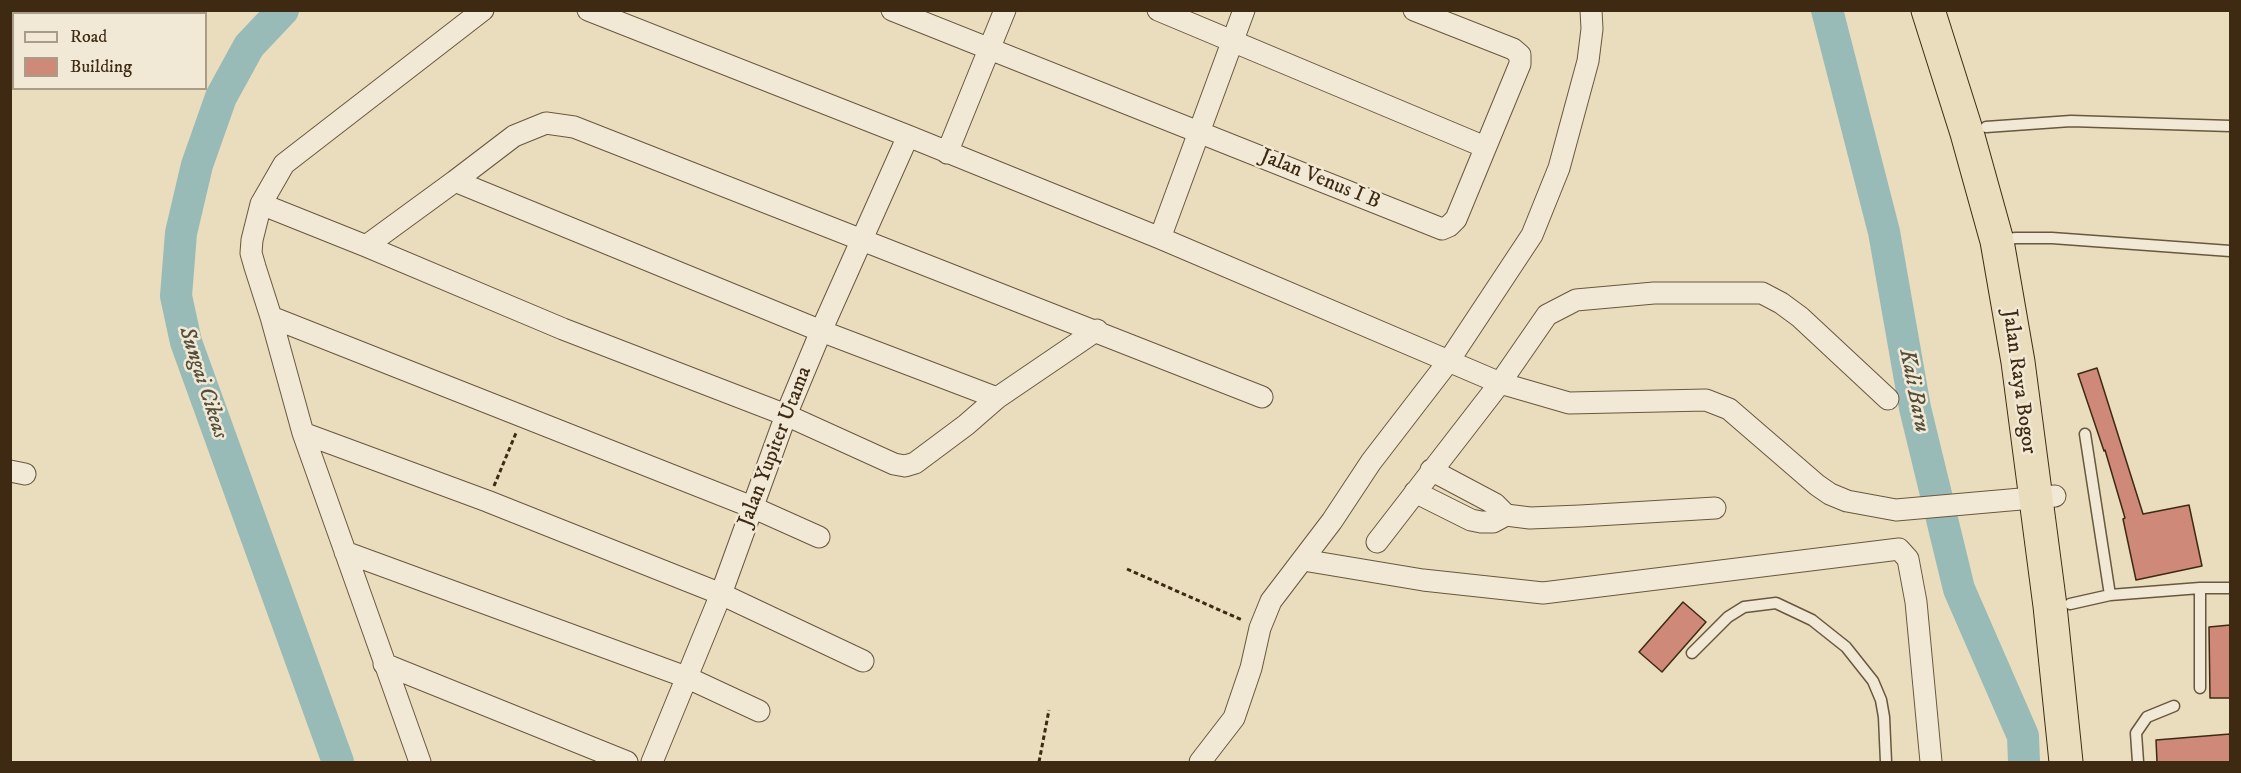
<!DOCTYPE html>
<style>
body{margin:0}
#map{position:relative;width:2241px;height:773px;overflow:hidden;background:#e9ddbe;font-family:"IM FELL DW Pica",serif}
canvas{display:block}
.frame{position:absolute;inset:0;border:12px solid #3e2a13;pointer-events:none}
.legend{position:absolute;left:12px;top:12px;width:195px;height:78px;box-sizing:border-box;background:#f1e9d5;border:2px solid #a99d87;margin:0;padding:8px 10px;list-style:none;font-size:18px;color:#3e2a13}
.legend li{display:flex;align-items:center;gap:12px;height:30px}
.legend b{width:30px;border:2px solid #a99d87}
</style>
<div id="map">
<canvas width="2241" height="773"></canvas>
<div class="frame"></div>
<ul class="legend">
<li><b style="height:8px;background:#f1e9d5"></b>Road</li>
<li><b style="height:16px;background:#ce8978"></b>Building</li>
</ul>
</div>
<script>
const context = document.querySelector('canvas').getContext('2d');
context.lineJoin = 'round';
const toPath = rows => new Path2D(rows.map(r => 'M' + r).join(''));
function trace(path, color, width, dash) { context.strokeStyle = color; context.lineWidth = width; context.lineCap = dash ? 'butt' : 'round'; context.setLineDash(dash || []); context.stroke(path); }
function fillPath(path, color) { context.fillStyle = color; context.fill(path, 'evenodd'); }
function write(font, color, halo, rows, align = 'center') {
  context.font = font + ' "IM FELL DW Pica",serif'; context.lineWidth = 5; context.setLineDash([]); context.textBaseline = 'middle'; context.strokeStyle = halo; context.fillStyle = color; for (const [text, x, y, turn = 0] of rows) {
    context.save(); context.translate(x, y); context.rotate((+turn || 0) * Math.PI / 180); context.textAlign = isNaN(turn) ? turn : align; if (halo) context.strokeText(text, 0, 0); context.fillText(text, 0, 0); context.restore();
  }
}
trace(toPath([
 [283,10,249,46,221,97,197,165,181,233,176,296,186,342,338,762],
 [1827,10,1884,232,1915,408,1959,589,2023,736,2024,762]
]), '#98bbb7', 32);
const building = toPath([
 [2097,368,2143,514,2189,505,2202,566,2136,580,2123,519,2125,518,2105,450,2104,451,2078,374,2097,368],
 [1683,602,1706,622,1662,672,1639,652,1683,602],
 [2230,625,2230,698,2210,698,2209,627,2230,625],
 [2230,734,2230,762,2157,762,2156,740,2230,734]
]);
fillPath(building, '#ce8978');
trace(building, '#3e2a13', 1.5);
const lane = toPath([
 [1986,127,2071,121,2230,126],
 [2000,240,2016,238,2052,238,2230,251],
 [2085,434,2110,595],
 [2070,604,2110,595,2200,588,2230,588],
 [1692,653,1728,617,1744,607,1776,603,1812,620,1846,647,1873,681,1881,700,1884,717,1886,762],
 [2200,688,2200,588],
 [2138,762,2136,733,2147,717,2174,706]
]);
const street = toPath([
 [588,10,908,136,1160,238,1500,383,1569,403,1706,400,1729,409,1817,485,1830,494,1847,501,1896,510,2055,496],
 [892,10,1442,229,1449,226,1456,219,1520,64,1520,55,1513,49,1414,10],
 [1158,10,1485,147],
 [947,153,1005,10],
 [455,181,514,136,546,123,574,127,1262,397],
 [261,204,366,246,563,329,786,415,894,464,905,466,915,463,966,425,997,398,1097,330],
 [1160,238,1244,10],
 [366,246,455,181,821,331,997,398],
 [271,317,752,507,819,537],
 [303,433,487,501,721,594,863,661],
 [1431,470,1495,504,1506,515],
 [10,471,25,474],
 [1415,492,1471,520,1481,522,1493,522,1506,515,1530,518,1580,516,1715,508],
 [1377,542,1500,383,1547,315,1576,300,1654,293,1762,293,1781,303,1800,317,1888,399],
 [345,552,686,677,759,711],
 [1303,560,1423,580,1543,593,1899,549,1908,559,1916,602,1931,762],
 [384,664,627,762],
 [420,762,303,433,271,317,255,267,251,253,252,240,261,204,284,164,483,10],
 [652,762,721,594,786,415,821,331,908,136],
 [1200,762,1234,718,1251,668,1260,628,1271,601,1332,521,1371,462,1448,362,1532,235,1559,168,1588,61,1592,29,1591,10]
]);
const highway = toPath([
 [1928,10,1967,133,1997,241,2018,362,2050,606,2066,762]
]);
trace(lane, '#69573e', 13);
trace(street, '#69573e', 23);
trace(highway, '#3e2a13', 35);
trace(toPath([
 [494,486,516,433],
 [1127,569,1242,620],
 [1039,762,1049,710]
]), '#3e2a13', 3, [4.5, 3]);
trace(lane, '#f1e9d5', 10);
trace(street, '#f1e9d5', 21);
trace(highway, '#e9ddbe', 33);
write('21px', '#3e2a13', '#f1e9d5', [
 ["Jalan Venus I B",1320,180,22],
 ["Jalan Raya Bogor",2018,382,82],
 ["Jalan Yupiter Utama",776,447,-69]
]);
write('italic 22px', '#544e3c', '#f1e9d5', [
 ["Sungai Cikeas",202,383,72],
 ["Kali Baru",1913,391,79]
]);
</script>
